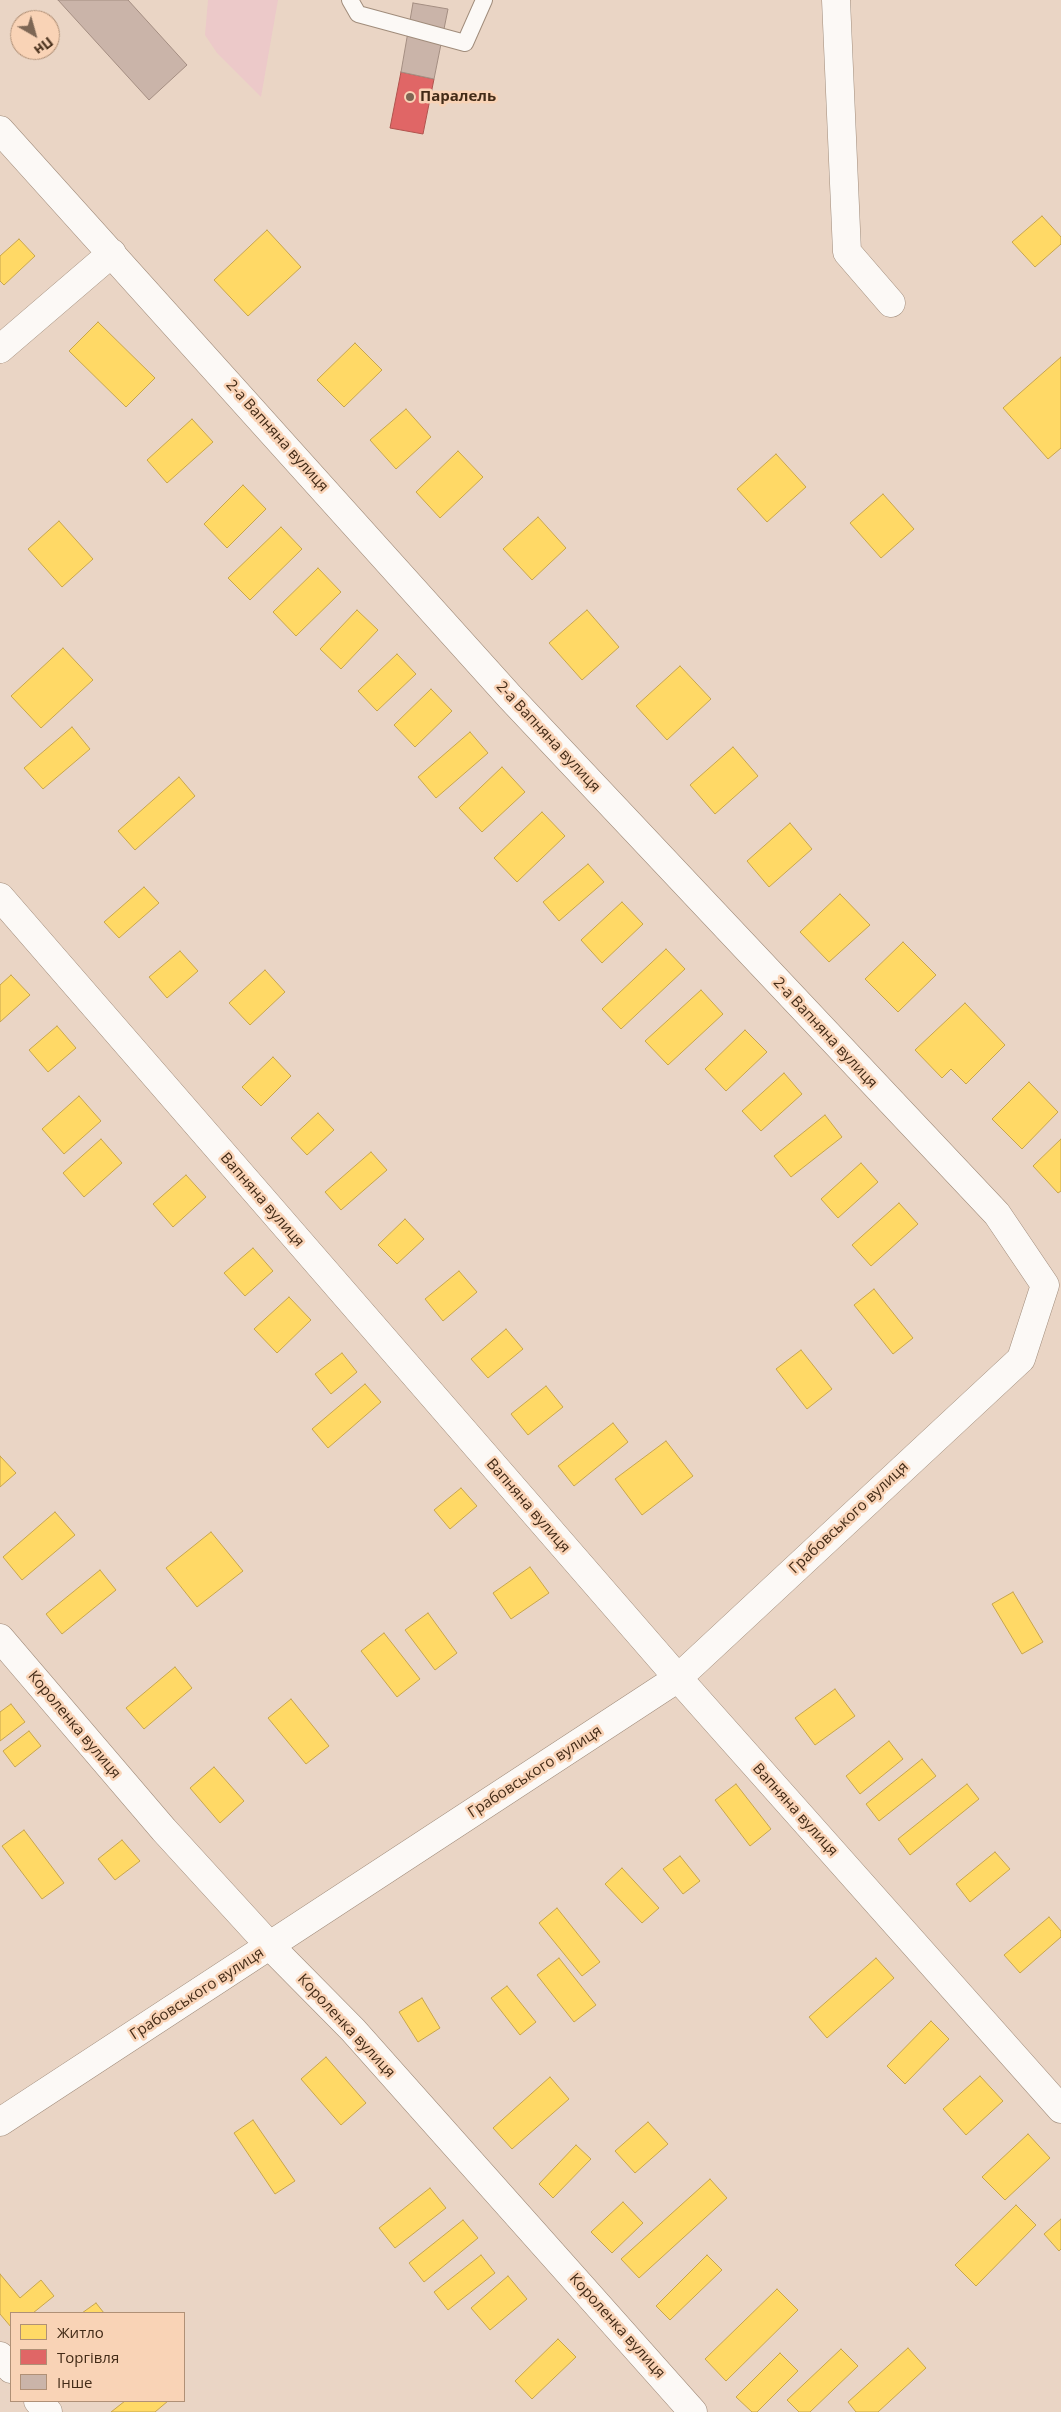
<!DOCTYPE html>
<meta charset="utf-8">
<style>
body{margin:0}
#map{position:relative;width:1061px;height:2412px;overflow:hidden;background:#ead5c5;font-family:"Open Sans",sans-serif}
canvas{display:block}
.legend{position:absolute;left:10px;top:2312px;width:175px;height:90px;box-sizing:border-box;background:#f9d3b6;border:1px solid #b09076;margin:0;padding:6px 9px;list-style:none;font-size:15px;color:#432b17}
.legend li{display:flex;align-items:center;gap:10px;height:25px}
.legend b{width:25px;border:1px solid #b09076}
.north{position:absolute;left:10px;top:10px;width:50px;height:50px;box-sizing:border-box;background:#f9d3b6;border:1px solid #b09076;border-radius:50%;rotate:142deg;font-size:14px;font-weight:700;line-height:20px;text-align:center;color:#432b17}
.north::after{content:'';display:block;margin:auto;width:18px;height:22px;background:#7d6654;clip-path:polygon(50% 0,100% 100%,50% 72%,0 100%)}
</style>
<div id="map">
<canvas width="1061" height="2412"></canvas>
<ul class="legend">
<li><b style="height:14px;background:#ffd966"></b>Житло</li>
<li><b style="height:14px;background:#e06666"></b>Торгівля</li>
<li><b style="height:14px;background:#cab4a9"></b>Інше</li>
</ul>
<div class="north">Пн</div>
</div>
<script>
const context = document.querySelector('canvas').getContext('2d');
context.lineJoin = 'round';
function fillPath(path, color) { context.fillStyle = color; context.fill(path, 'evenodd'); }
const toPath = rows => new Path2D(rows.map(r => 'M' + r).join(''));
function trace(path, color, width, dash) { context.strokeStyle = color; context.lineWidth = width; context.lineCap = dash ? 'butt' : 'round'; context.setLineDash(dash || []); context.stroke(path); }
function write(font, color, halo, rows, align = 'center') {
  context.font = font + ' "Open Sans",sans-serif'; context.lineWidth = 5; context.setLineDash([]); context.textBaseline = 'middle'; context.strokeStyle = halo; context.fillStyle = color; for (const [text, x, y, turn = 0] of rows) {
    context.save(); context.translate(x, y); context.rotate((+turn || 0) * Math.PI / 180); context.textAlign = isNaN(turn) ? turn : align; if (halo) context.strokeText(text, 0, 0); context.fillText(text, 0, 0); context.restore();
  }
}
fillPath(toPath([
 [208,0,278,0,261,97,217,53,205,35]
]), '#ecc9c9');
const homes = toPath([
 [1042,216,1061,237,1061,244,1035,267,1012,242,1042,216],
 [267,230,301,267,248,316,214,280,267,230],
 [19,239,35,256,4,285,0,281,0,256,19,239],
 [98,322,155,378,126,407,69,351,98,322],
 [355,343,382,370,344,407,317,380,355,343],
 [1061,357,1061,448,1048,459,1003,408,1061,357],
 [406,409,431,437,396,469,370,440,406,409],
 [192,419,213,442,167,483,147,460,192,419],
 [458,451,483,477,440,518,416,492,458,451],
 [776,454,806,487,767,522,737,489,776,454],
 [243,485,266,509,227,548,204,524,243,485],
 [883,494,914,529,881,558,850,523,883,494],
 [538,517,566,548,532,580,503,549,538,517],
 [59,521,93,559,62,587,28,549,59,521],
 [281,527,302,549,250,600,228,578,281,527],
 [318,568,341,592,296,636,273,612,318,568],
 [357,610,378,630,341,669,320,649,357,610],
 [587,610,619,647,582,680,549,643,587,610],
 [63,648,93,680,41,728,11,696,63,648],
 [397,654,416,674,377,711,358,691,397,654],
 [680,666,711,699,667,740,636,706,680,666],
 [431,689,452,711,415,747,394,725,431,689],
 [72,727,90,749,43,789,24,768,72,727],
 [470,732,488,753,436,798,418,777,470,732],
 [733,747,758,776,715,814,690,785,733,747],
 [502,767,525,792,482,832,459,808,502,767],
 [179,777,195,796,135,850,118,831,179,777],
 [542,812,565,836,517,882,494,858,542,812],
 [790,823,812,849,769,887,747,861,790,823],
 [588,864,604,882,559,921,543,902,588,864],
 [144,887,159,903,119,938,104,922,144,887],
 [840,894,870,925,829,962,800,932,840,894],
 [622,902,643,924,602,963,581,940,622,902],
 [903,942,936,975,898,1012,865,979,903,942],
 [666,949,685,969,621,1029,602,1009,666,949],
 [180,951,198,971,167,998,149,977,180,951],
 [265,970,285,992,250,1025,229,1003,265,970],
 [11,975,30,995,0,1022,0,985,11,975],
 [701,990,723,1014,668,1065,645,1041,701,990],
 [965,1003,1005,1045,966,1084,951,1069,942,1078,915,1050,965,1003],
 [57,1026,76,1048,48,1072,29,1050,57,1026],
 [745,1030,767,1052,726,1091,705,1069,745,1030],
 [273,1057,291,1076,261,1106,242,1087,273,1057],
 [784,1073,802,1094,761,1131,742,1111,784,1073],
 [1029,1082,1058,1112,1022,1149,992,1119,1029,1082],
 [79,1096,101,1121,64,1154,42,1129,79,1096],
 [318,1113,334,1130,307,1155,291,1138,318,1113],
 [825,1115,842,1137,791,1177,774,1156,825,1115],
 [101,1139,122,1163,84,1197,63,1173,101,1139],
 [1061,1139,1061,1191,1058,1193,1033,1166,1061,1139],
 [371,1152,387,1170,341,1210,325,1192,371,1152],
 [861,1163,878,1182,838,1218,821,1199,861,1163],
 [186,1175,206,1197,173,1227,153,1204,186,1175],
 [899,1203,918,1224,871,1266,852,1245,899,1203],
 [405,1219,424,1239,397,1264,378,1245,405,1219],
 [253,1248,273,1271,245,1296,224,1273,253,1248],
 [459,1271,477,1292,443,1321,425,1299,459,1271],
 [874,1289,913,1338,893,1354,854,1305,874,1289],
 [289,1297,311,1320,277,1353,254,1329,289,1297],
 [506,1329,523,1349,488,1378,471,1359,506,1329],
 [801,1350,832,1389,807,1409,776,1369,801,1350],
 [342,1353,357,1372,331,1394,315,1374,342,1353],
 [365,1384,381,1402,328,1448,312,1429,365,1384],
 [546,1386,563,1407,528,1435,511,1414,546,1386],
 [613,1423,628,1442,574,1486,558,1466,613,1423],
 [666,1441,693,1476,642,1515,615,1479,666,1441],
 [0,1456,16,1473,0,1487,0,1456],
 [461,1488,477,1506,450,1529,434,1510,461,1488],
 [55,1512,75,1535,22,1580,3,1557,55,1512],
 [211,1532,243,1571,197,1607,166,1568,211,1532],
 [530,1567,549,1593,511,1619,493,1593,530,1567],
 [100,1570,116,1590,62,1634,46,1614,100,1570],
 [1013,1592,1043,1642,1022,1654,992,1604,1013,1592],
 [428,1613,457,1653,435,1670,405,1630,428,1613],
 [384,1633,420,1679,397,1697,361,1651,384,1633],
 [175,1667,192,1688,144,1729,126,1708,175,1667],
 [835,1689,855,1716,815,1745,795,1718,835,1689],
 [291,1699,329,1746,306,1764,268,1718,291,1699],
 [11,1704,25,1722,0,1741,0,1712,11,1704],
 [29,1731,41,1746,15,1767,3,1751,29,1731],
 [889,1741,903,1759,860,1794,846,1776,889,1741],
 [922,1759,936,1776,879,1821,866,1804,922,1759],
 [214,1767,244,1801,220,1823,190,1788,214,1767],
 [736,1784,771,1829,750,1846,715,1800,736,1784],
 [967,1784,979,1799,910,1855,898,1839,967,1784],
 [24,1830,64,1883,42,1899,2,1846,24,1830],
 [122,1840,140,1861,115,1880,98,1859,122,1840],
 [995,1852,1010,1869,970,1902,956,1884,995,1852],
 [680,1856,700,1881,683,1894,663,1869,680,1856],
 [622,1868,659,1908,642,1923,605,1884,622,1868],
 [557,1908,600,1962,582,1976,539,1923,557,1908],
 [1049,1917,1061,1931,1061,1937,1020,1973,1004,1955,1049,1917],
 [559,1958,596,2005,574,2022,537,1975,559,1958],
 [876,1958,894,1978,827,2038,809,2017,876,1958],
 [507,1986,536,2022,520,2035,491,1998,507,1986],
 [422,1998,440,2028,418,2042,399,2012,422,1998],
 [931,2021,949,2039,905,2084,887,2066,931,2021],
 [326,2057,366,2103,341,2125,301,2079,326,2057],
 [980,2076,1003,2101,966,2135,943,2109,980,2076],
 [550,2077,569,2099,512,2149,493,2128,550,2077],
 [253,2120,295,2181,275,2194,234,2133,253,2120],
 [648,2122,668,2144,635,2173,615,2151,648,2122],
 [1028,2134,1050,2158,1005,2200,982,2177,1028,2134],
 [576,2145,591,2159,553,2198,539,2184,576,2145],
 [710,2179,727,2198,639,2278,621,2259,710,2179],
 [430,2188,446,2208,395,2248,379,2228,430,2188],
 [623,2202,643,2223,612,2253,591,2232,623,2202],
 [1016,2205,1036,2225,976,2286,955,2265,1016,2205],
 [1061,2219,1061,2249,1059,2251,1044,2234,1061,2219],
 [463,2220,478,2238,424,2282,409,2263,463,2220],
 [481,2255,495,2273,448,2310,434,2292,481,2255],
 [707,2255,722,2270,670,2320,656,2306,707,2255],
 [0,2274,20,2298,41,2280,54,2296,33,2313,11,2313,11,2327,0,2314,0,2274],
 [508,2276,527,2299,490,2330,471,2308,508,2276],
 [777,2289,798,2310,726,2381,705,2359,777,2289],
 [96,2303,104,2313,82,2313,96,2303],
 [558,2339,576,2357,532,2399,515,2381,558,2339],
 [908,2348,926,2368,878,2412,856,2412,848,2402,908,2348],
 [841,2349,858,2366,810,2412,799,2412,787,2400,841,2349],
 [780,2353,798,2371,757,2412,752,2412,736,2397,780,2353],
 [125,2401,168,2401,155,2412,111,2412,125,2401]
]);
fillPath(homes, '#ffd966');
trace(homes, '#c7a54e', 1);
const shops = toPath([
 [401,72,434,79,423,134,390,128,401,72]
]);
fillPath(shops, '#e06666');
trace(shops, '#b1544e', 1);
const building = toPath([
 [58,0,128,0,187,65,149,100,58,0],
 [413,3,448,9,434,79,401,72,413,3]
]);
fillPath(building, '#cab4a9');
trace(building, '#a48e82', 1);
const service = toPath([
 [350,0,358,14,465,43,484,0]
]);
const minor = toPath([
 [836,0,847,252,891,303],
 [0,130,510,697,997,1214,1045,1285,1021,1359,678,1678,0,2122],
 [0,349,112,253],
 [0,897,678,1678,1061,2109],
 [0,1638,164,1830,270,1946,353,2030,693,2412],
 [0,2356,11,2369],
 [38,2401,48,2412]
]);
trace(service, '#a08c7b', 18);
trace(minor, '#a08c7b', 29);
trace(service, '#fcf9f6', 16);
trace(minor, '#fcf9f6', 28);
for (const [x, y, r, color] of [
 [410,97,5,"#7d6654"]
]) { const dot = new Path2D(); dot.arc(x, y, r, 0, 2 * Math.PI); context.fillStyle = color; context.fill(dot); trace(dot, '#f9d3b6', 2); }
write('bold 15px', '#432b17', '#f9d3b6', [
 ["Паралель",420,97]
], 'left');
write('15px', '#432b17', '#f9d3b6', [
 ["2-а Вапняна вулиця",277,436,48],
 ["2-а Вапняна вулиця",548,737,47],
 ["2-а Вапняна вулиця",825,1033,47],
 ["Вапняна вулиця",262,1200,49],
 ["Вапняна вулиця",528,1506,49],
 ["Грабовського вулиця",849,1518,-43],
 ["Короленка вулиця",74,1725,50],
 ["Грабовського вулиця",535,1772,-33],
 ["Вапняна вулиця",795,1810,48],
 ["Грабовського вулиця",197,1994,-33],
 ["Короленка вулиця",346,2026,47],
 ["Короленка вулиця",617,2326,48]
]);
</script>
